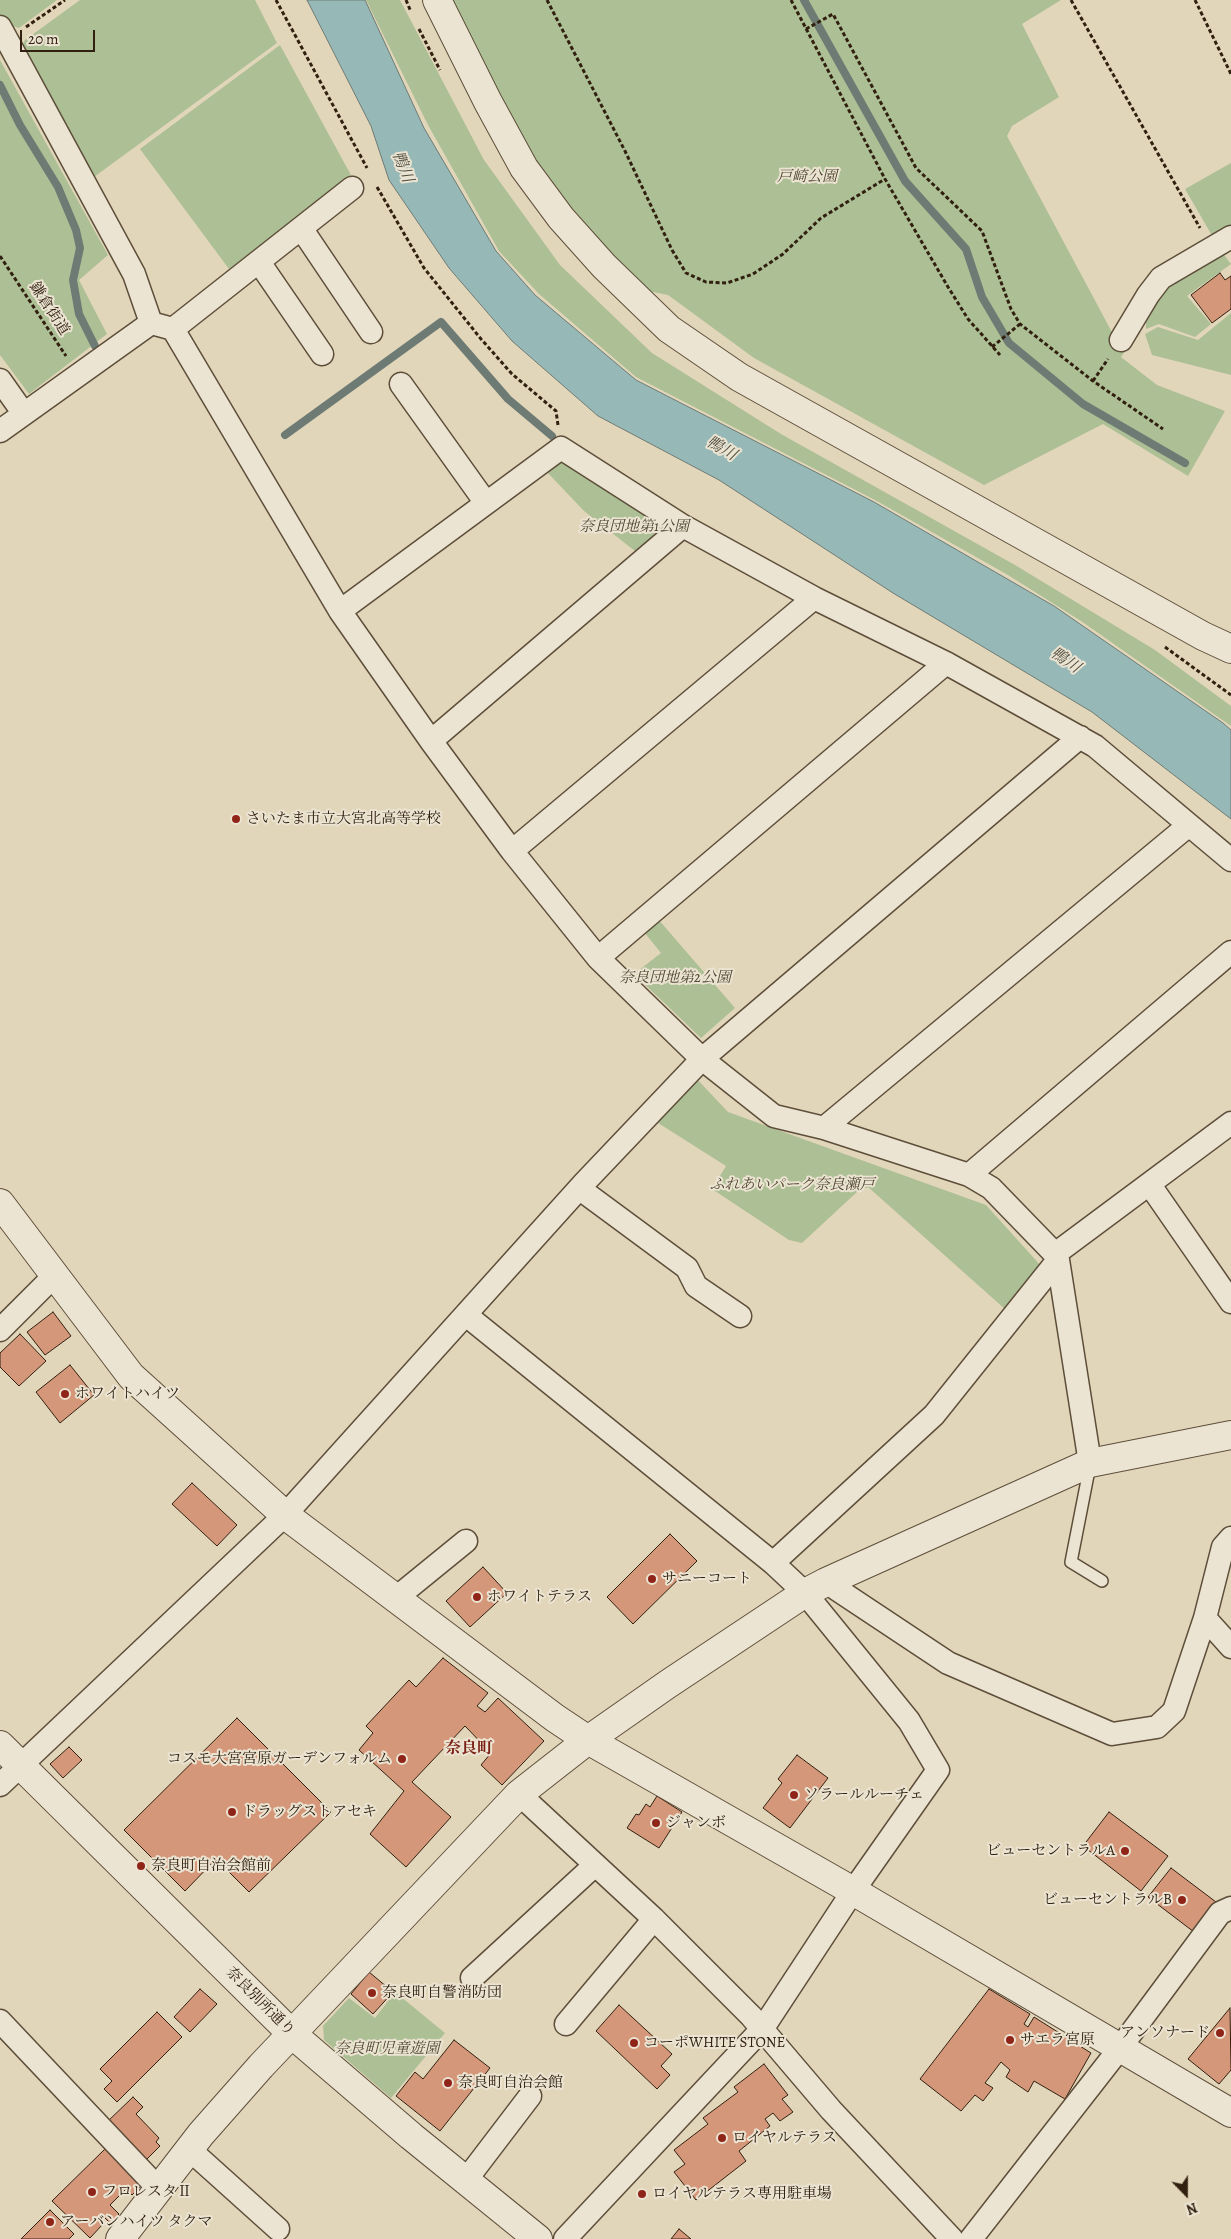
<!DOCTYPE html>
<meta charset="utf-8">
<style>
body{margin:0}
#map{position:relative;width:1231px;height:2239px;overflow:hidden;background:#e2d6ba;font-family:Alegreya,serif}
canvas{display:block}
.north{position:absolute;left:1161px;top:2169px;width:50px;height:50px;-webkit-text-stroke:4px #ece4d2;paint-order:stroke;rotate:158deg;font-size:14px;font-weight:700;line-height:20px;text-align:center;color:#312010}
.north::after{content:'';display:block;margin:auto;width:18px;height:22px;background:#312010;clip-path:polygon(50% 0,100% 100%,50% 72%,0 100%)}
.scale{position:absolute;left:20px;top:30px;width:75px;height:22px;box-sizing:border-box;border:2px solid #312010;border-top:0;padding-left:6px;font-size:15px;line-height:18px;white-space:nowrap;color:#312010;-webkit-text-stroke:4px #ece4d2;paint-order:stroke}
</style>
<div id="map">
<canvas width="1231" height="2239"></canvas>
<div class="north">N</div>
<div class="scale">20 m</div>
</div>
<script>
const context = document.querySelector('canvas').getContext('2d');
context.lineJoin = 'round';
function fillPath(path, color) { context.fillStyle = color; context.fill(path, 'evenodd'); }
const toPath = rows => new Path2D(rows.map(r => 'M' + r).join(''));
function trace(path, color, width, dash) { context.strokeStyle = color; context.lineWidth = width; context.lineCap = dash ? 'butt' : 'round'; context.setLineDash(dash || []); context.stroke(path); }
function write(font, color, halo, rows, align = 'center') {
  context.font = font + ' Alegreya,"Noto Serif JP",serif'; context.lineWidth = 4; context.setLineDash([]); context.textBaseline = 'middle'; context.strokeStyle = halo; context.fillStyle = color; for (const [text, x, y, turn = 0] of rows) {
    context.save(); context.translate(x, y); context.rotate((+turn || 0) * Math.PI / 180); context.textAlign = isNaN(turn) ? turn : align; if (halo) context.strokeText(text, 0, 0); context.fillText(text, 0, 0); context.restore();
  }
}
fillPath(toPath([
 [0,0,57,0,19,28,6,24,0,14],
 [80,0,255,0,277,43,94,177,22,55,22,46,25,40],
 [366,0,400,0,484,160,560,265,652,353,781,434,1015,565,1155,650,1231,706,1231,726,1081,621,1008,575,875,500,636,377,539,294,499,251,428,125],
 [447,0,1061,0,1022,24,1059,97,1012,126,1007,136,1114,336,1127,348,1121,357,1157,385,1225,411,1188,476,1103,424,984,485,754,358,668,295,648,291,571,213,532,156],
 [280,45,352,177,229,269,140,149],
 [0,60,108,255,79,280,107,334,29,394,0,355],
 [1231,163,1231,229,1214,239,1185,189],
 [1221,251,1231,264,1187,296,1211,324,1195,337,1159,324,1146,329,1146,320,1162,292,1172,280],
 [1231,313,1231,375,1152,355,1145,334,1158,327,1198,340],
 [558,462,569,462,668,529,640,555,584,511,546,471],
 [658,919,735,1008,701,1038,634,974,661,953,644,932],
 [695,1077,728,1112,986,1205,1042,1267,1006,1310,868,1187,857,1192,802,1243,789,1240,712,1189,726,1166,655,1121],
 [395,1992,445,2033,391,2098,324,2040,323,2026,349,1998,375,2018]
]), '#adbf95');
const water = toPath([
 [307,0,365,0,424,128,496,251,535,295,636,380,874,502,1054,606,1223,723,1231,730,1231,819,1092,712,893,593,719,480,598,416,512,341,449,268,389,180,371,126,307,0]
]);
fillPath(water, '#96b8b6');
trace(water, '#6e7b74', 1);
trace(toPath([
 [804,0,905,181,966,249,982,297,1009,343,1083,404,1185,463],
 [0,85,20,125,58,187,76,230,80,248,73,280,79,314,95,346],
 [285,435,441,322,508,399,552,436]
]), '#6e7b74', 8);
const building = toPath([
 [1220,273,1225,280,1231,276,1231,309,1212,323,1191,295,1220,273],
 [53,1312,71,1336,45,1355,27,1332,53,1312],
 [20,1334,46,1361,19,1386,0,1367,0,1353,20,1334],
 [70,1365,94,1395,60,1423,36,1392,70,1365],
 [192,1483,237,1525,217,1546,172,1504,192,1483],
 [670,1534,697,1561,633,1624,607,1597,670,1534],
 [483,1567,507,1593,470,1627,446,1601,483,1567],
 [443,1658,488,1693,477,1706,485,1712,498,1698,544,1741,502,1785,481,1765,491,1753,465,1726,412,1782,451,1817,406,1867,370,1834,404,1791,359,1750,373,1733,366,1726,409,1680,416,1687,443,1658],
 [237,1718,331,1812,249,1892,216,1859,185,1891,124,1830,237,1718],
 [69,1747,82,1760,63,1778,50,1764,69,1747],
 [797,1755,828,1778,790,1828,763,1808,782,1783,778,1779,797,1755],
 [657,1796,682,1812,659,1848,627,1828,636,1814,639,1815,646,1804,650,1807,657,1796],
 [1109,1812,1168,1856,1141,1891,1083,1846,1109,1812],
 [1171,1868,1216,1902,1194,1932,1148,1897,1171,1868],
 [369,1972,393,1992,373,2014,351,1994,369,1972],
 [200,1989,217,2004,190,2032,174,2017,200,1989],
 [989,1989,1030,2014,1024,2024,1028,2027,1034,2017,1091,2053,1065,2099,1034,2081,1028,2092,1006,2077,1010,2070,1001,2062,985,2083,993,2088,983,2101,975,2095,961,2111,920,2079,989,1989],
 [619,2005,672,2054,661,2066,670,2075,657,2089,596,2031,619,2005],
 [1230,2008,1231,2070,1219,2084,1188,2059,1230,2008],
 [157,2012,182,2037,117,2102,104,2089,112,2081,100,2069,157,2012],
 [454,2040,490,2068,440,2131,396,2096,415,2072,423,2079,454,2040],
 [764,2064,788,2095,782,2099,793,2112,780,2121,773,2113,765,2119,770,2126,739,2151,746,2161,696,2200,674,2172,685,2164,674,2150,708,2124,703,2118,738,2092,734,2087,764,2064],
 [133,2097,143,2107,136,2114,159,2138,156,2142,160,2146,145,2161,106,2123,133,2097],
 [105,2149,142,2185,132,2195,126,2189,110,2205,119,2214,110,2223,104,2217,100,2221,103,2224,90,2238,52,2201,105,2149],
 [50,2210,74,2234,69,2239,21,2239,50,2210],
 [679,2229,691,2239,671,2239,679,2229]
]);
fillPath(building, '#d5977a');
trace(building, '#312010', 1);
const service = toPath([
 [1090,1465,1071,1562,1102,1581]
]);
const minor = toPath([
 [0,27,134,274,151,323],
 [301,228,371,332],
 [259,262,322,354],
 [173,329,352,188],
 [1121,340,1148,295,1161,278,1231,237],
 [0,380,24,414],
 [401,384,486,503],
 [0,431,151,323,173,329,340,611,431,741,512,851,598,958,702,1059,774,1116,824,1128,969,1175,991,1188,1055,1254,1058,1260,1090,1463],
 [340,611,561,448,683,526,814,598,946,663,1095,746,1231,860],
 [431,741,683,526],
 [512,851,814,598],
 [598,958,946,663],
 [824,1128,1189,825],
 [969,1175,1231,952],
 [1150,1185,1231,1302],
 [580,1189,687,1268,696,1286,740,1316],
 [1055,1254,1231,1123],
 [466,1315,773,1563,805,1593,909,1721,938,1770,853,1891,763,2028,565,2239],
 [0,1330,54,1276],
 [773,1563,934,1415,1058,1260],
 [826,1582,948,1663,1112,1734,1157,1727,1174,1711,1205,1618,1223,1547,1231,1538],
 [396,1598,466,1541],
 [1205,1618,1231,1647],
 [0,1785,285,1515,584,1183,702,1059,1080,737],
 [519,1794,654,1919,751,2016,831,2110,952,2239],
 [472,1978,595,1865],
 [0,2021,158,2188],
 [566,2024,654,1919],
 [189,2149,278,2229],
 [466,2180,530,2096],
 [971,2239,1120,2048,1220,1913,1231,1908]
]);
const tertiary = toPath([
 [437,0,488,102,524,168,561,218,604,266,669,329,739,377,1203,636,1231,649],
 [0,1203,131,1376,285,1515,555,1718,588,1740,853,1891,1231,2113],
 [0,1745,292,2034,411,2136,538,2239],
 [120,2239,201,2134,261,2066,519,1794,588,1740,668,1684,805,1593,826,1582,1090,1463,1231,1435]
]);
trace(service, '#5d4e3a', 14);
trace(minor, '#5d4e3a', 25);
trace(tertiary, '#5d4e3a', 30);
trace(toPath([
 [276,0,367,168],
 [406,0,411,12],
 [547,0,625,151,672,250,686,273,706,282,727,283,753,274,783,254,821,218,885,179],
 [791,0,885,179,948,287,968,319,1000,355],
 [1071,0,1200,228],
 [1195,0,1231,74],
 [26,27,65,0],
 [419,29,440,70],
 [806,29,833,14,916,168,982,231,1011,309,1020,324,1093,381,1163,429],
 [377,187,424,268,481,339,512,374,556,411,558,425],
 [0,256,66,356],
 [992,347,1020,324],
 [1093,381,1108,359],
 [1165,647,1231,695]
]), '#312010', 3, [4, 2.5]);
trace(service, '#ece4d2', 11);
trace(minor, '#ece4d2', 22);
trace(tertiary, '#ece4d2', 28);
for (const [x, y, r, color] of [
 [236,819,5,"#8f2418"],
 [65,1394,5,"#8f2418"],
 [652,1579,5,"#8f2418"],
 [477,1597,5,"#8f2418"],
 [402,1759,5,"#8f2418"],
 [794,1795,5,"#8f2418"],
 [232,1812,5,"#8f2418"],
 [656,1823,5,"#8f2418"],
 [1125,1851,5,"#8f2418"],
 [141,1866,5,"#8f2418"],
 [1182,1900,5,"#8f2418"],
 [372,1993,5,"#8f2418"],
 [1220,2033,5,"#8f2418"],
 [1010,2040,5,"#8f2418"],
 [634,2043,5,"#8f2418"],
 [448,2083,5,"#8f2418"],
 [722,2138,5,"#8f2418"],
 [92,2192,5,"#8f2418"],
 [642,2194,5,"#8f2418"],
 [50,2222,5,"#8f2418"]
]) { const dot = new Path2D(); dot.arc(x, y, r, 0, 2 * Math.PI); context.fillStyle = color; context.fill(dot); trace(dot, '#ece4d2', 2); }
write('italic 15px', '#504831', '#ece4d2', [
 ["戸崎公園",807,177],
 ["奈良団地第1公園",634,527],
 ["奈良団地第2公園",675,978],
 ["ふれあいパーク奈良瀬戸",792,1185],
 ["奈良町児童遊園",387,2049]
]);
write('15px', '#312010', '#ece4d2', [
 ["鎌倉街道",49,309,57],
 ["奈良別所通り",260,2002,45]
]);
write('15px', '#312010', '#ece4d2', [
 ["さいたま市立大宮北高等学校",246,819],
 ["ホワイトハイツ",75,1394],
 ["サニーコート",662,1579],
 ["ホワイトテラス",487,1597],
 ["コスモ大宮宮原ガーデンフォルム",392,1759,"right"],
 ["ソラールルーチェ",804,1795],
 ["ドラッグストアセキ",242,1812],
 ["ジャンボ",666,1823],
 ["ビューセントラルA",1115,1851,"right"],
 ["奈良町自治会館前",151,1866],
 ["ビューセントラルB",1172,1900,"right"],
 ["奈良町自警消防団",382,1993],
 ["アンソナード",1210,2033,"right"],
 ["サエラ宮原",1020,2040],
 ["コーポWHITE STONE",644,2043],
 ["奈良町自治会館",458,2083],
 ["ロイヤルテラス",732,2138],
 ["フロレスタⅡ",102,2192],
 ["ロイヤルテラス専用駐車場",652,2194],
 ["アーバンハイツ タクマ",60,2222]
], 'left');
write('italic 16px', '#4f4e42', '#ece4d2', [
 ["鴨川",402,167,69],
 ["鴨川",721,449,30],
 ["鴨川",1065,661,34]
]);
write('bold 16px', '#7a1f14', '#ece4d2', [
 ["奈良町",469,1749]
]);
</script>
